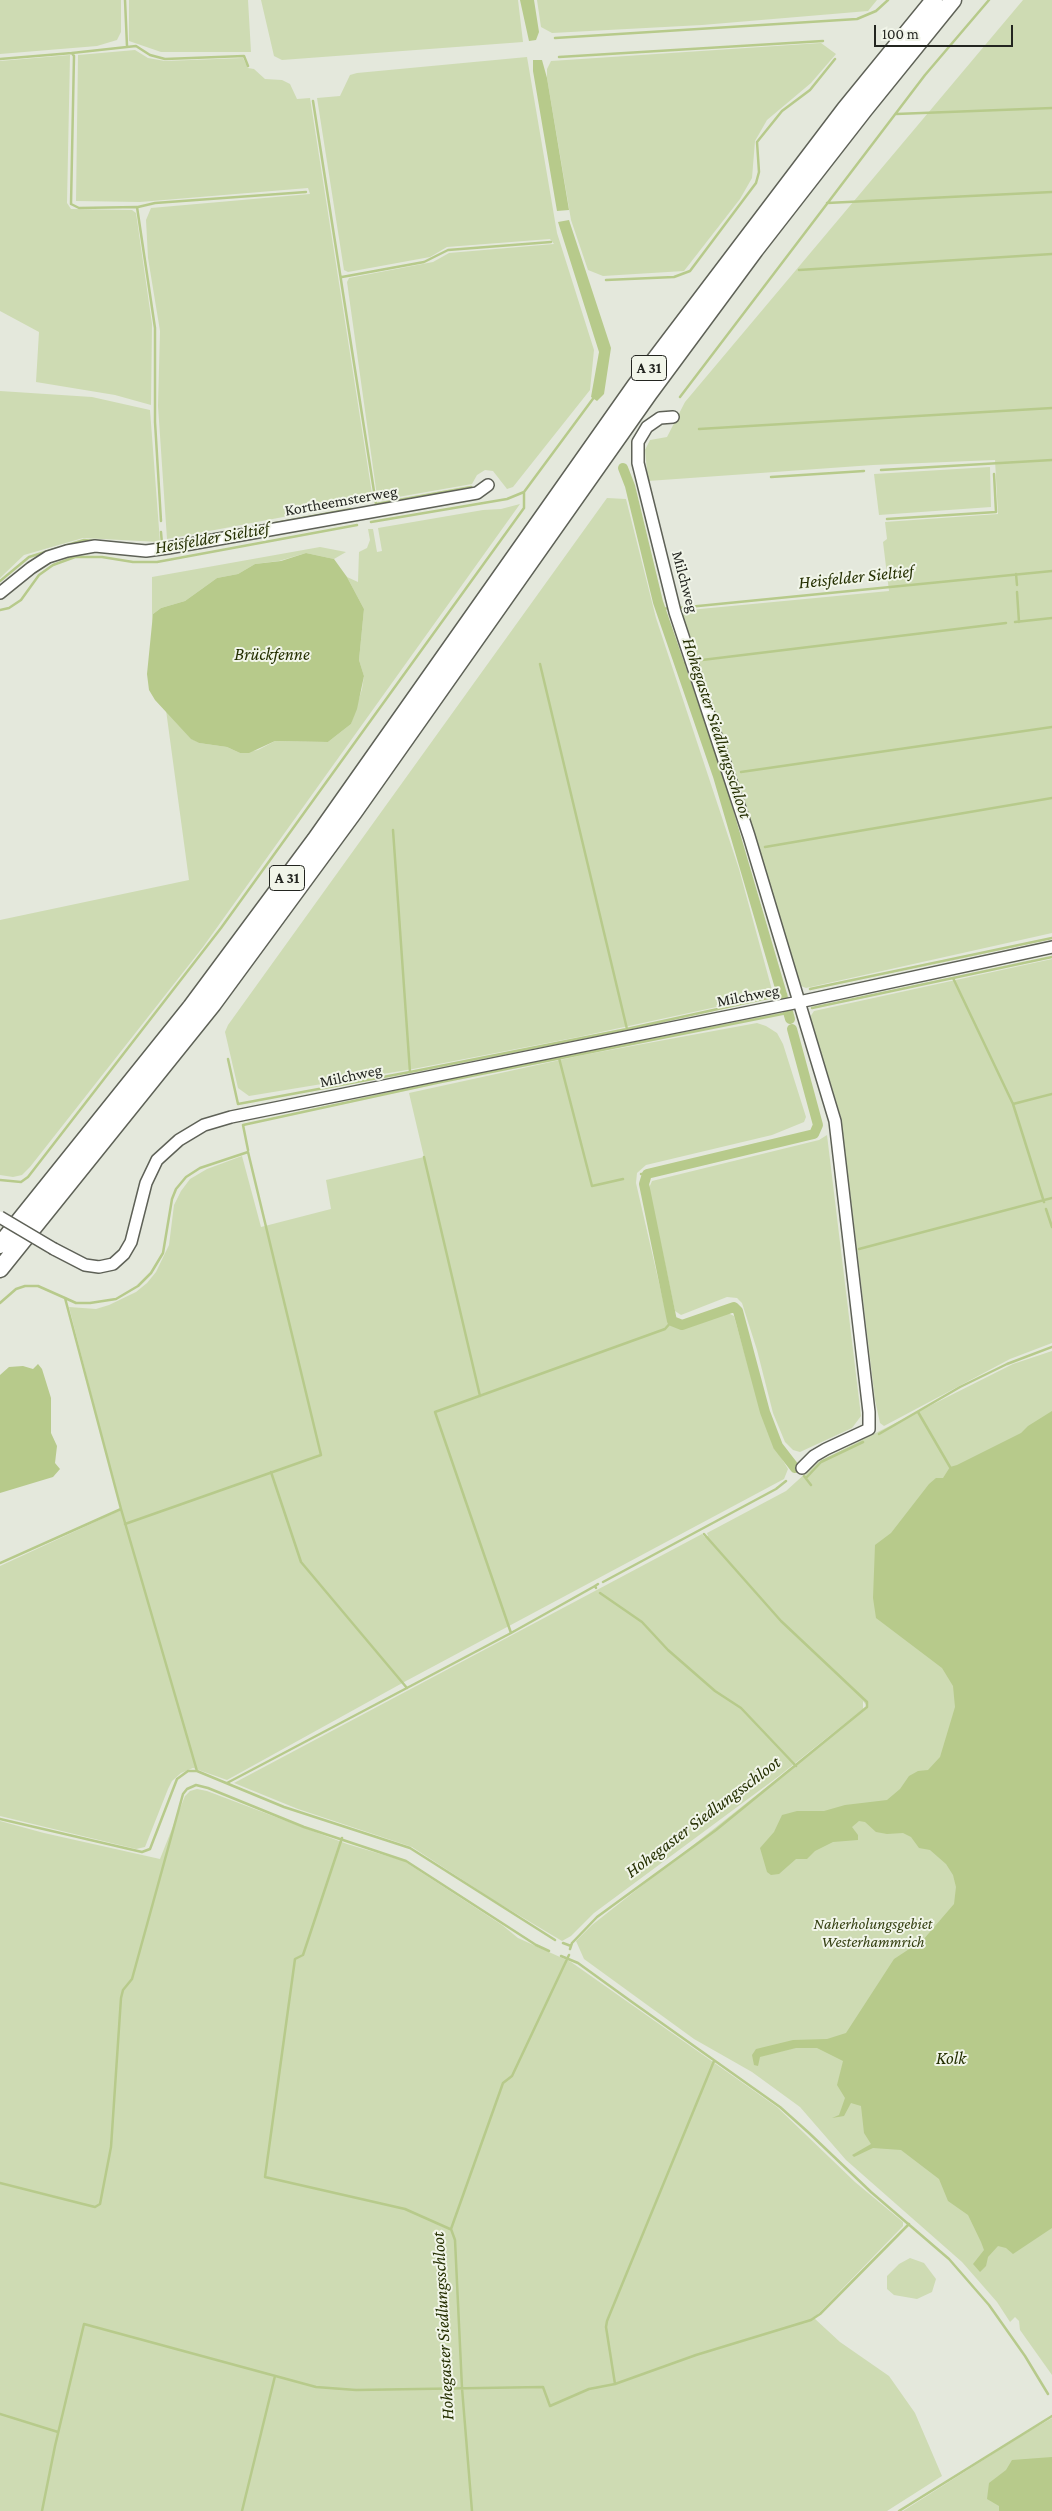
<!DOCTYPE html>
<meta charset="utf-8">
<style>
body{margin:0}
#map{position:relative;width:1052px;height:2511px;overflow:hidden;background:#e4e8dc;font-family:"Crimson Pro",serif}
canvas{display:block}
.scale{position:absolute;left:874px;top:25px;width:139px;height:22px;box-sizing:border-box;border:2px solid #232520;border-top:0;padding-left:6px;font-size:15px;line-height:18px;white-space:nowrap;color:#232520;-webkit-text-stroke:4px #f1f5e9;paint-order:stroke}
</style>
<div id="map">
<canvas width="1052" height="2511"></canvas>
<div class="scale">100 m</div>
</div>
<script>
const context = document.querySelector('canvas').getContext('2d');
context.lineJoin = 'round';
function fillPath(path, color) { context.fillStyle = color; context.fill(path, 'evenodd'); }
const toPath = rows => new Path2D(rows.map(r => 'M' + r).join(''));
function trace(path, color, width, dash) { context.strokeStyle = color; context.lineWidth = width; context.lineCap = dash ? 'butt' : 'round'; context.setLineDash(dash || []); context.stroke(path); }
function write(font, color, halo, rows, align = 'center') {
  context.font = font + ' "Crimson Pro",serif'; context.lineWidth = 4; context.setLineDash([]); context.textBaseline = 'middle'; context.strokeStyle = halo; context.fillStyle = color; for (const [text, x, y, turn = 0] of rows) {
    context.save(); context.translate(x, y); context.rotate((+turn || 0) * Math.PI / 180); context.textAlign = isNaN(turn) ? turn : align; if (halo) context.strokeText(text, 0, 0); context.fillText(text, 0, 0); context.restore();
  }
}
fillPath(toPath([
 [0,0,121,0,121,32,117,40,97,46,0,54],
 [129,0,248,0,251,52,161,52,129,41],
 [261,0,518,0,523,42,282,60,274,56],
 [537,0,877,0,868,11,702,25,552,33,541,27],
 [1023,0,1052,0,1052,933,806,988,801,986,796,975,732,766,679,611,889,591,883,542,887,539,885,522,998,514,995,460,873,465,648,481,645,450,650,440,667,437,685,402],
 [821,43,836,54,811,83,767,120,755,141,752,178,740,199,684,271,603,276,588,270,571,220,547,78,547,69,551,61],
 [135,50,148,58,165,61,243,58,248,68,254,69,265,79,282,80,290,84,297,99,310,98,373,500,167,539,158,406,160,331,148,258,146,220,151,208,310,194,308,188,140,202,76,201,78,55],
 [70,55,67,203,71,209,132,210,136,213,152,324,151,405,115,395,36,382,39,332,0,311,0,61],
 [527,57,557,233,594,350,590,390,513,487,507,489,493,471,485,470,477,475,472,484,381,500,377,496,347,282,349,278,433,262,449,253,554,244,550,239,447,247,430,257,348,272,344,270,317,98,340,96,350,75,357,73],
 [0,391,92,397,150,410,160,542,83,538,24,555,0,578],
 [990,467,991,507,879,515,874,474],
 [607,498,626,499,656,618,739,869,772,990,757,994,758,998,578,1037,413,1069,249,1096,238,1088,225,1032,228,1025],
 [520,504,203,947,30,1167,22,1175,13,1177,0,1175,0,920,189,880,166,710,192,739,199,743,227,747,240,753,258,750,275,741,328,742,351,724,362,689,364,676,359,660,364,609,347,577,358,582,359,552,367,548,370,540,368,529,373,529,377,552,382,551,378,528,483,510,501,509],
 [320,547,346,552,334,559,306,553,279,561,255,564,238,574,217,578,185,601,161,608,153,614,152,627,152,577],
 [1052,959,1052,1343,1010,1359,884,1426,880,1423,875,1400,841,1117,810,1017,814,1011],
 [757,1023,766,1026,777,1033,783,1044,806,1117,804,1122,772,1135,646,1165,637,1173,636,1183,668,1322,682,1328,726,1312,734,1316,761,1412,772,1442,788,1469,784,1479,406,1681,227,1780,193,1768,181,1773,172,1781,168,1789,145,1847,136,1849,0,1816,0,1566,121,1510,69,1307,96,1309,109,1305,136,1292,147,1283,156,1272,169,1245,174,1205,181,1191,190,1179,207,1169,242,1156,261,1227,331,1209,326,1180,424,1157,409,1093,583,1055],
 [827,1135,861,1416,852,1428,800,1452,793,1450,785,1442,773,1413,757,1350,742,1303,737,1298,727,1297,681,1315,675,1311,649,1188,652,1181,819,1140],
 [1052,1351,1052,2375,1020,2330,1019,2321,1015,2317,1010,2322,997,2302,962,2262,846,2160,800,2107,752,2072,694,2039,584,1959,576,1941,592,1925,868,1707,863,1701,863,1709,779,1776,594,1913,571,1936,562,1941,495,1901,412,1847,298,1809,234,1783,702,1534,705,1537,708,1536,707,1533,786,1491,818,1462,1013,1364],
 [197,1789,207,1791,347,1844,404,1861,502,1925,518,1938,571,1962,777,2107,855,2182,903,2222,903,2226,814,2318,840,2342,889,2376,915,2413,942,2476,887,2511,0,2511,0,1821,44,1833,160,1859,185,1796,190,1791],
 [910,2258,924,2263,936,2279,932,2292,917,2299,894,2295,887,2289,887,2276,899,2264],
 [1052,2418,1052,2511,903,2511,1021,2436]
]), '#cedbb3');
fillPath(toPath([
 [520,0,534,0,539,32,536,40,529,41],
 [533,60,542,60,547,78,569,210,557,211,533,71],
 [569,220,611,348,604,394,597,401,591,397,599,352,558,222],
 [306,553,334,559,347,577,364,609,359,660,364,676,357,709,351,724,328,742,275,741,249,753,240,753,227,747,199,743,191,739,155,700,149,690,147,674,153,614,161,608,185,601,217,578,238,574,255,564,281,561],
 [38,1364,42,1369,51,1398,51,1433,57,1446,55,1463,60,1469,53,1477,0,1493,0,1375,9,1367,23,1366,33,1369],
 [1052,1411,1052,2228,1013,2254,1006,2248,998,2246,988,2257,986,2266,980,2272,973,2264,984,2250,981,2242,968,2215,948,2201,939,2179,901,2150,873,2148,854,2157,852,2155,871,2144,864,2133,861,2106,851,2103,844,2116,832,2118,839,2115,845,2098,837,2085,843,2061,817,2048,796,2048,760,2057,758,2066,754,2065,752,2055,756,2049,793,2040,827,2039,846,2033,894,1959,923,1940,954,1904,956,1887,953,1875,946,1864,930,1850,919,1848,911,1837,903,1833,887,1834,876,1832,865,1822,859,1821,852,1827,858,1835,858,1840,833,1842,815,1851,807,1859,796,1859,779,1874,771,1875,767,1872,760,1848,774,1832,782,1815,797,1811,824,1811,845,1805,887,1800,900,1789,909,1776,918,1771,928,1770,940,1757,955,1707,953,1686,942,1668,876,1618,873,1598,875,1545,891,1533,929,1484,936,1478,943,1478,950,1467,957,1465,1021,1433,1028,1426],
 [1052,2457,1052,2511,999,2511,999,2506,987,2499,989,2483,1006,2470,1012,2460]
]), '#b7ca8b');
trace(toPath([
 [125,0,127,46],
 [555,38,857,19,876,11,888,0],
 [72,53,136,46,150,55,165,59,244,56,248,66],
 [559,57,823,41],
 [0,59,72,53,74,56,71,204,79,208,137,207,155,328,155,422,161,521],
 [313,101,376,504,471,487],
 [896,114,1052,108],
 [827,203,1052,192],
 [138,207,155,203,306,192],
 [799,270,1052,254],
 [342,277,424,262,448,250,551,242],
 [606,280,674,277,690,271,756,183,759,172,757,142,782,111,810,90,835,59],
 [680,397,925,75,989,0],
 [699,429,1052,408],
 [881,470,1052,460],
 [771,477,864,471],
 [887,519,996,512,994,474],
 [371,522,507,499,524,492,595,396],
 [161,532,162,544],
 [167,543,351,509],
 [64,546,84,540,95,541],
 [1016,574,1017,585],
 [0,581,29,557,58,548],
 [1017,592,1019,622],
 [678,608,1052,571],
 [662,609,670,608],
 [0,610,9,608,21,600,39,575,53,565,75,557,102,557,133,562,157,562,357,525],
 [1015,622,1052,618],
 [702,660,1006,623],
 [680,664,686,663],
 [741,772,1052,727],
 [718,776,724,775],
 [765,847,1052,798],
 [953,978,1013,1104,1044,1202],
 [810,989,1052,938],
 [812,1008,1052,957],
 [627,1029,786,994],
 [559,1058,592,1186,623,1179],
 [228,1059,238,1104,410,1072,393,830],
 [410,1072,627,1029,540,664],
 [1013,1104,1052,1094],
 [248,1150,243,1125,441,1082,792,1012],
 [424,1157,480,1396],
 [641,1174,647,1174],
 [0,1180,21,1182,28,1177,221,928,524,508,524,492],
 [1046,1209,1052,1227],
 [859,1249,1052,1198],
 [65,1298,76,1303,90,1303,116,1299,138,1286,151,1273,163,1253,172,1199,176,1189,186,1177,200,1168,248,1152,321,1455,125,1524],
 [0,1303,16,1289,25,1286,38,1286,65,1298,121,1509,197,1771],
 [918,1412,950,1467],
 [879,1434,960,1387,1007,1364,1052,1347],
 [793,1471,796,1469],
 [271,1472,301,1562,407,1688],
 [804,1476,811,1485],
 [806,1478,821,1462,863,1442],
 [0,1563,121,1509],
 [603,1582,776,1489,786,1481],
 [595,1586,511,1633,435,1412,665,1329,672,1321],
 [596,1588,595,1586,598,1584],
 [600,1593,642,1622,668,1650,715,1691,741,1708,796,1766],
 [227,1783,511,1633],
 [0,1819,142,1852,150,1849,177,1779,188,1771,197,1771,284,1807,410,1848,555,1940],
 [342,1838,303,1955,295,1959,265,2177,405,2209,450,2229],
 [563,1943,571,1946],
 [570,1949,572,1943,597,1917,716,1830,867,1707,867,1702,781,1621,704,1534],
 [561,1956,578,1963,632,2002,780,2107,809,2133,871,2192,949,2259,989,2305,1025,2356,1048,2394],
 [0,2183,83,2204,95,2207,100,2204,111,2147,121,1998,123,1990,132,1979,183,1794,187,1789,196,1785,208,1788,304,1827,406,1861,536,1945,549,1951],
 [615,2384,696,2355,811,2320,820,2314,909,2224],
 [0,2414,58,2432],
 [42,2511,55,2446,84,2324,316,2387,356,2390,543,2387,550,2406,589,2389,615,2384,606,2327,607,2321,714,2061],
 [242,2511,275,2376],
 [472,2511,462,2388,455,2240,451,2229,503,2083,512,2076,569,1955],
 [899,2511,1052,2416]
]), '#b7ca8b', 2.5);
trace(toPath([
 [623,468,630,486,658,602,718,776,783,998],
 [788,1012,790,1019],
 [792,1029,818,1125,814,1134,647,1174,644,1184,672,1321,682,1325,734,1307,738,1311,765,1412,778,1446,795,1468]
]), '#b7ca8b', 10);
const minor = toPath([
 [673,417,660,418,647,427,638,442,638,463,675,612,749,836,835,1121,869,1412,869,1429,826,1449,814,1456,802,1468],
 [0,593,31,568,48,557,67,551,95,546,146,551,168,548,477,493,488,485],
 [54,1249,85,1265,99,1267,113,1264,124,1254,131,1242,146,1183,157,1160,179,1140,204,1125,231,1117,799,1002,1052,947]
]);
const highway = toPath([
 [0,1245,191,1007,315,840,635,386,845,109,934,0],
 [0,1269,213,1004,354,812,650,392,755,250,864,110,953,0]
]);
trace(minor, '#5e6157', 14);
trace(highway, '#5e6157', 19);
trace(minor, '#fff', 11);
trace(highway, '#fff', 16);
const minorBridge = toPath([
 [0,1217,54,1249]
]);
trace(minorBridge, '#5e6157', 14, []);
trace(minorBridge, '#fff', 11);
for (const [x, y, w] of [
 [649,368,35],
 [287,878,35]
]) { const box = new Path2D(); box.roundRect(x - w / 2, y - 12.5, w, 25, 4); context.fillStyle = '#f1f5e9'; context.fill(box); trace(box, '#232520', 1); }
write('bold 15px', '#232520', null, [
 ["A 31",649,368],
 ["A 31",287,878]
]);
write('16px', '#232520', '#f1f5e9', [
 ["Kortheemsterweg",341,501,-10],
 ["Milchweg",685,582,75],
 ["Milchweg",748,996,-11],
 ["Milchweg",351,1076,-12]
]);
write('italic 16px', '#343f11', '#f1f5e9', [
 ["Naherholungsgebiet",873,1924],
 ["Westerhammrich",873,1942]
]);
write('italic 18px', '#242f00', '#f1f5e9', [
 ["Heisfelder Sieltief",212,538,-10],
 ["Heisfelder Sieltief",856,577,-6],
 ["Brückfenne",272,654],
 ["Hohegaster Siedlungsschloot",717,728,72],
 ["Hohegaster Siedlungsschloot",703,1817,-37],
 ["Kolk",951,2058],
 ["Hohegaster Siedlungsschloot",443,2326,-93]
]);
</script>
